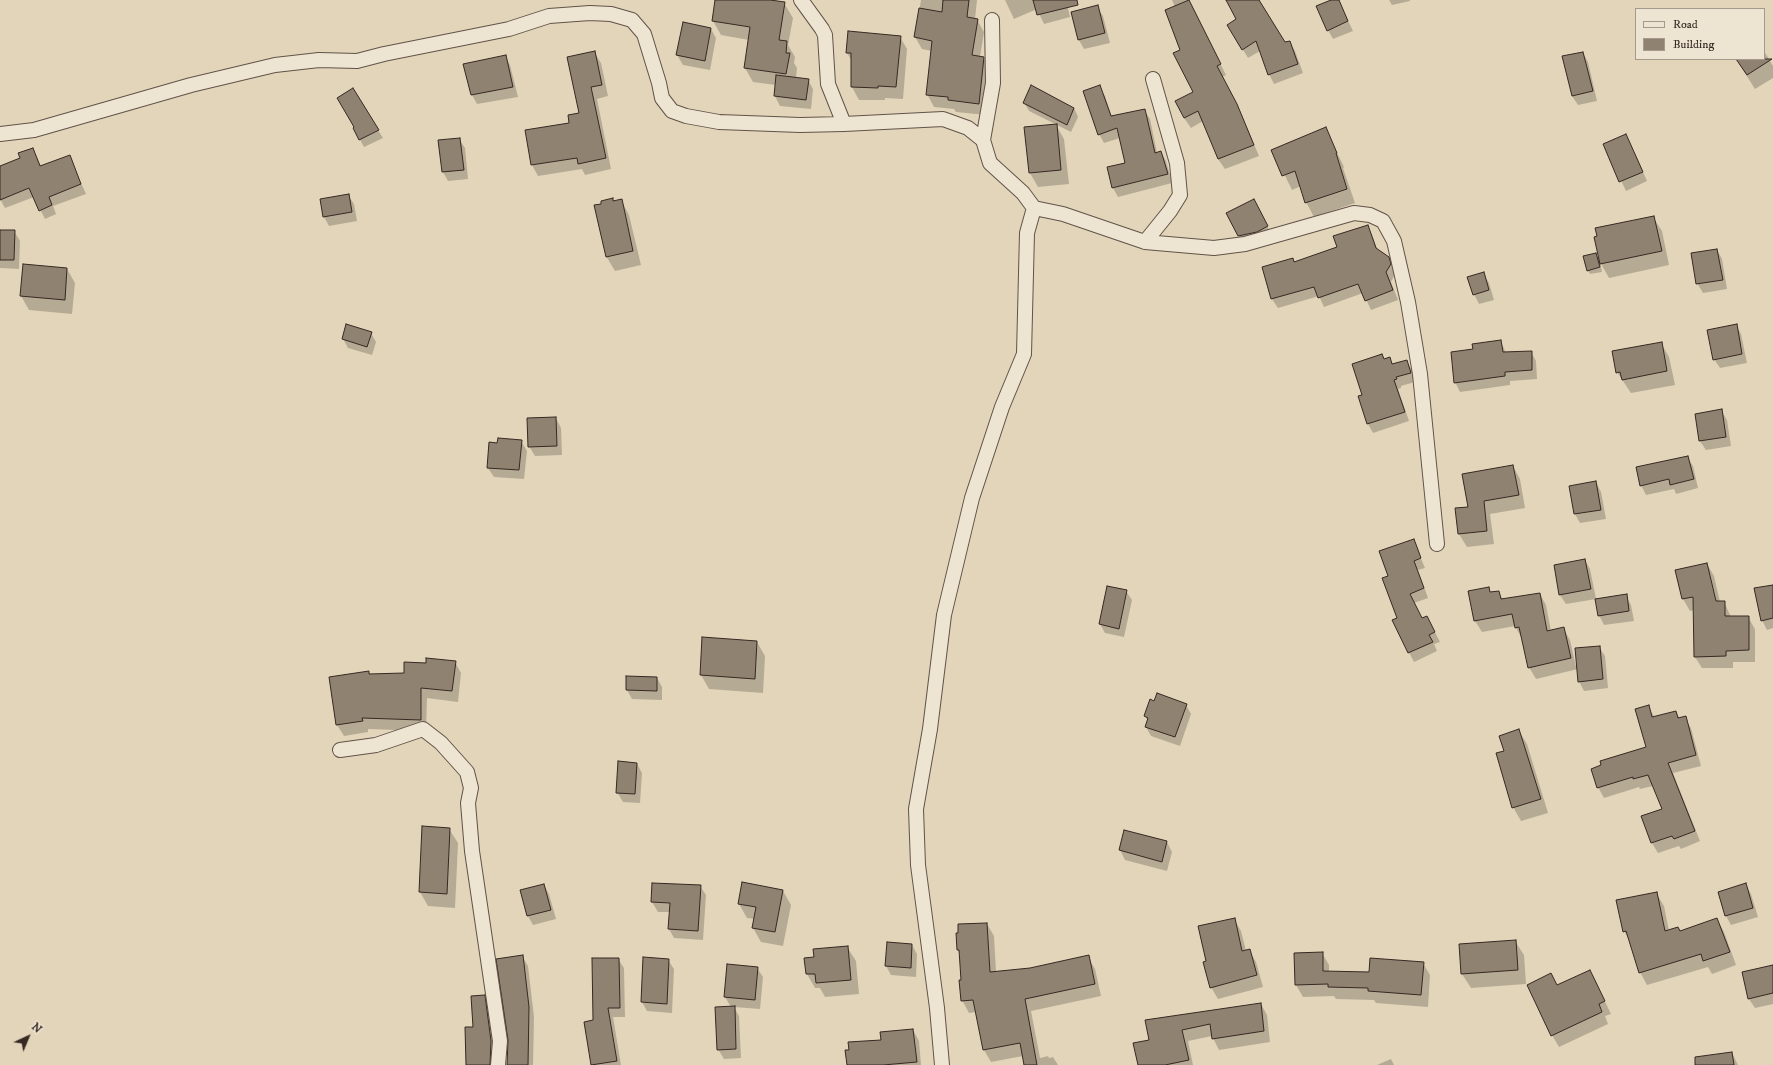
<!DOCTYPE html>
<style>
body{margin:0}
#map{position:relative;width:1773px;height:1065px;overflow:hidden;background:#e3d5ba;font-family:"IM FELL DW Pica",serif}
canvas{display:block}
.legend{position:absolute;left:1635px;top:8px;width:130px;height:52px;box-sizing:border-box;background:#ede4d2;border:1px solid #a4998c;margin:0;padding:5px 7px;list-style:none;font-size:12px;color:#362822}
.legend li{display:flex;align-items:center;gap:8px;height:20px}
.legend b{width:20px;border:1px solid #a4998c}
.north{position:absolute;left:8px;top:1017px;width:40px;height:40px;-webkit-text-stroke:3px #ede4d2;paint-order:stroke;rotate:44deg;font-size:11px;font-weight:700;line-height:16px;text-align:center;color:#362822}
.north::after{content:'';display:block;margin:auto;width:14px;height:18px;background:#362822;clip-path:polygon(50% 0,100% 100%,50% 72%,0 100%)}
</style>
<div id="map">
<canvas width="1773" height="1065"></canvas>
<ul class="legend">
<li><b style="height:5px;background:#ede4d2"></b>Road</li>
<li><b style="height:11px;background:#908271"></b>Building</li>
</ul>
<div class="north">N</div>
</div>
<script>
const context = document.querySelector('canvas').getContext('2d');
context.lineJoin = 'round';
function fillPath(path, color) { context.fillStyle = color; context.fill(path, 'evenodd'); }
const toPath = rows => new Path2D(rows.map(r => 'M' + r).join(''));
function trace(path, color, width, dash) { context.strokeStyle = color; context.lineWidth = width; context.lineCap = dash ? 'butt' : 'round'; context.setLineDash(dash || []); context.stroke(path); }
fillPath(toPath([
 [716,0,764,0,784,3,793,18,788,45,795,57,794,63,797,68,796,78,808,80,813,89,811,109,780,106,775,96,776,85,753,82,745,68,749,40,721,35,713,21],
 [921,0,977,0,975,19,977,20,984,32,980,57,983,57,990,70,986,115,956,112,954,109,934,107,927,94,932,51,922,49,915,37],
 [1005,0,1066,0,1070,17,1044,24,1037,9,1014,19],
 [1172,0,1188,0,1226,75,1222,77,1242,116,1259,156,1225,169,1218,159,1203,121,1191,128,1184,118,1194,92,1182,50,1175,7],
 [1227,0,1259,0,1285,44,1289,42,1295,51,1303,73,1274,84,1269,74,1260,51,1248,58,1228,25,1237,20],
 [1333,0,1338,0,1353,31,1333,39,1328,30],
 [1389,0,1410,0,1410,1,1392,5],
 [1097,7,1103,16,1110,43,1084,49,1079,40,1072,13],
 [711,29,716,38,710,70,683,65,677,55],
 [900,37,907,49,903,99,885,98,885,100,859,100,852,87,852,61,847,53],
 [1764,51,1773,66,1773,78,1755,89,1736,59,1764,59],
 [594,52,601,63,608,96,597,99,611,169,585,175,582,169,538,176,532,165,526,131,570,124,581,114],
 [1583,53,1588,62,1597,101,1578,105,1572,96,1563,57],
 [505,56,510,65,518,97,477,104,472,95,464,64],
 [1099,87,1105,96,1112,117,1144,110,1150,119,1157,153,1161,152,1166,161,1172,183,1118,197,1113,188,1127,163,1120,138,1104,143,1099,134],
 [1024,102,1074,108,1078,117,1071,132,1029,111],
 [1056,125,1064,139,1069,184,1038,187,1030,173],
 [1325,128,1344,167,1343,168,1355,203,1314,217,1306,202,1301,186,1292,190,1273,151],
 [354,129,378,130,383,138,364,147],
 [459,139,465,148,468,179,448,181,443,172,439,141],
 [1604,145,1631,145,1647,181,1626,191],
 [33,149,41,166,69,156,86,194,53,206,56,214,45,219,34,197,5,208,0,199,0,167,21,159],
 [348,195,354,204,357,221,329,226,324,217],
 [621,200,629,215,641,265,615,271,606,256,613,202],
 [1259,209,1272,236,1244,245,1227,213],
 [1653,217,1662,231,1669,265,1609,278,1600,262,1602,272,1590,274,1588,270,1596,254,1600,261],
 [1367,226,1372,235,1378,251,1388,257,1394,267,1395,274,1391,282,1398,300,1371,310,1363,293,1324,307,1319,296,1278,308,1272,299,1263,268,1295,263,1338,248],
 [0,231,14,231,20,241,19,269,0,268],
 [1717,250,1722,259,1727,289,1703,293,1697,283],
 [67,269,75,283,72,314,29,310,21,296],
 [1483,273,1489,283,1494,300,1479,304,1474,294],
 [1736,325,1741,334,1747,363,1720,368,1714,359],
 [371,333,376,342,372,355,348,348,343,339],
 [1501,342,1506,353,1531,352,1536,361,1537,379,1510,381,1510,385,1460,392,1455,382,1474,350],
 [1661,343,1669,357,1675,385,1631,393,1617,372],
 [1389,358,1393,365,1406,361,1412,370,1415,382,1401,386,1401,388,1398,389,1409,421,1373,433,1368,424,1359,396,1363,395,1385,360],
 [1721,410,1727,420,1731,446,1706,450,1700,441],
 [556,418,561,428,562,455,535,456,529,446],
 [521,441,527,451,524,479,494,477,488,468,498,444],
 [1687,457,1693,466,1698,488,1676,494,1674,489,1646,495,1641,485],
 [1513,466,1520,479,1525,508,1490,514,1494,544,1467,547,1459,534,1457,509,1469,508],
 [1596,482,1601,492,1606,519,1580,523,1575,514],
 [1413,540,1425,568,1418,570,1428,598,1414,603,1422,619,1427,617,1440,642,1434,644,1437,651,1414,662,1393,621,1398,619,1390,576],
 [1585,560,1590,569,1596,599,1566,604,1560,595,1555,566],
 [1707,564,1714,576,1720,602,1724,602,1731,617,1748,617,1755,629,1755,662,1733,662,1733,668,1702,668,1695,657,1694,610,1690,611,1683,599,1676,571],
 [1773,586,1773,628,1767,630,1762,620],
 [1488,588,1491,593,1499,592,1503,600,1540,594,1546,605,1551,631,1563,628,1570,640,1576,667,1599,647,1605,656,1608,688,1584,691,1579,681,1578,669,1536,679,1529,667,1522,639,1515,626,1482,632,1475,621,1469,592],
 [1126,591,1132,600,1124,637,1105,633,1100,624],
 [1626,596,1631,605,1634,621,1604,625,1599,615],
 [757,642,765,656,763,693,709,689,701,675],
 [455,662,461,673,458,702,427,698,426,731,368,729,368,732,344,736,337,725,369,672,370,675,405,674,427,664],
 [657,678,662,687,662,700,632,699,627,690],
 [1155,702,1186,705,1191,714,1180,746,1151,736,1146,727,1148,721,1145,716],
 [1648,706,1655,718,1676,712,1680,719,1685,718,1691,728,1701,766,1673,773,1700,841,1681,849,1679,846,1658,853,1652,843,1663,810,1653,786,1640,789,1639,787,1604,798,1598,787,1647,748],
 [1519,731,1527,744,1548,813,1521,821,1513,807,1505,752],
 [637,764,642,773,640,803,623,802,617,792],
 [423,828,449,829,458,843,455,908,428,906,420,892],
 [1125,831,1167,842,1172,852,1167,871,1125,860,1120,850],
 [653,884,700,886,706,895,703,940,674,938,669,929,670,912,658,912,652,902],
 [544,885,549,894,556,919,533,925,528,916],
 [1746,885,1751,894,1758,917,1731,925,1726,916],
 [783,891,791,905,783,946,761,942,753,928,755,919,747,918,739,904],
 [1656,893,1664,906,1669,931,1680,932,1717,919,1724,932,1736,965,1712,974,1708,967,1647,985,1640,972,1631,943,1624,931],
 [1234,919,1241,931,1246,951,1249,950,1256,962,1263,987,1218,999,1211,987,1207,962],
 [987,924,994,936,996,972,1030,969,1088,957,1095,969,1101,996,1031,1011,1040,1058,1048,1056,1049,1058,1053,1057,1058,1065,1025,1065,1023,1056,991,1062,984,1050,976,1012,969,1013,962,1000,960,953,958,950],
 [1515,941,1524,955,1526,984,1471,988,1462,974,1460,945],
 [912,945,917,954,916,977,891,975,886,966],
 [847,947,856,961,859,994,825,997,820,988,815,988,807,974,805,959,815,958],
 [1322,953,1329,965,1329,972,1370,973,1423,963,1430,975,1428,1007,1376,1003,1374,1000,1336,999,1334,996,1303,997,1296,985],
 [522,956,528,966,534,1017,533,1065,508,1065],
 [618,959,624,968,625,1017,613,1017,621,1065,592,1065,585,1023,594,1021],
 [668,960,674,969,672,1013,647,1011,642,1002],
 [727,965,757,968,763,977,760,1009,734,1007,739,1016,741,1058,724,1059,718,1049,731,1007,725,997],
 [1773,966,1773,1004,1755,1008,1749,999,1743,973],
 [1590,971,1611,1014,1605,1016,1608,1024,1559,1047,1552,1035],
 [484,996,490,1006,495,1065,467,1065,474,1028],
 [1261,1004,1267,1015,1270,1042,1219,1050,1212,1036,1188,1041,1193,1065,1139,1065,1150,1040],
 [913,1030,919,1041,921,1065,848,1065,882,1040],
 [1732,1053,1738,1065,1718,1065],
 [1391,1059,1394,1065,1377,1065]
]), '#0003');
const building = toPath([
 [715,0,770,0,785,2,779,40,787,41,786,53,790,53,786,74,744,68,750,27,712,21,715,0],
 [943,0,969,0,967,17,978,19,972,55,984,57,979,104,948,100,948,97,926,95,932,41,914,37,919,8,942,12,943,0],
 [1033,0,1077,0,1078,5,1037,15,1033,0],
 [1189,0,1221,64,1217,66,1237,104,1254,145,1218,159,1198,111,1184,118,1175,101,1193,92,1173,53,1180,50,1165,10,1189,0],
 [1226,0,1259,0,1285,42,1290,41,1298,64,1268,75,1256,41,1242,50,1227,25,1236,19,1226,0],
 [1331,0,1339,0,1348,21,1327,31,1316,6,1331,0],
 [1098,5,1105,33,1078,40,1071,12,1098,5],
 [683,22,711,28,705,61,676,55,683,22],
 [848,31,901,36,896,87,878,86,878,88,851,87,851,53,846,53,848,31],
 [595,51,602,85,591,87,606,158,578,164,577,158,531,165,525,130,569,123,568,115,579,113,567,57,595,51],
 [1583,52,1593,91,1572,96,1562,56,1583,52],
 [506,55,513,87,471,95,463,64,506,55],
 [1736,59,1772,59,1747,75,1736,59],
 [776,75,809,79,806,100,774,96,776,75],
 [1031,85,1074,108,1067,125,1023,103,1031,85],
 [1100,85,1111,116,1145,109,1155,153,1161,151,1168,174,1112,188,1107,167,1125,163,1117,128,1098,135,1083,91,1100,85],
 [353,88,379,130,359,140,353,128,354,127,337,98,353,88],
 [1057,124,1061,170,1029,173,1024,127,1057,124],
 [1326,127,1337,153,1336,153,1347,189,1305,203,1295,171,1282,176,1271,150,1326,127],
 [1626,134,1643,172,1619,182,1603,144,1626,134],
 [460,138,464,170,442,172,438,140,460,138],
 [33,148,40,166,70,155,81,184,49,197,52,205,39,211,29,188,0,200,0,166,20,158,18,153,33,148],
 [349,194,352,212,323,217,320,199,349,194],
 [613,198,613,201,622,199,633,251,606,257,594,205,601,204,601,201,613,198],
 [1254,199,1268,226,1257,232,1238,236,1226,213,1254,199],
 [1654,216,1662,251,1600,264,1594,237,1597,236,1595,228,1654,216],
 [1368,225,1376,248,1389,257,1391,264,1386,272,1393,290,1365,301,1358,284,1318,298,1314,287,1271,299,1262,267,1293,258,1294,262,1337,247,1333,236,1368,225],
 [0,230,15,230,14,260,0,260,0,230],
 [1717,249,1723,280,1696,284,1691,253,1717,249],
 [1596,253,1600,267,1587,271,1583,256,1596,253],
 [23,264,67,268,65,300,20,296,23,264],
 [1484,272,1489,290,1473,295,1467,277,1484,272],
 [346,324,372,332,367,347,342,339,346,324],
 [1737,324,1742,354,1713,360,1707,330,1737,324],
 [1501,340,1503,352,1532,351,1532,370,1505,372,1505,376,1454,383,1451,352,1473,349,1472,344,1501,340],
 [1662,342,1667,371,1622,380,1620,372,1616,373,1612,351,1662,342],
 [1382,354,1384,359,1390,357,1392,364,1407,360,1411,373,1396,377,1397,379,1394,380,1405,412,1367,424,1358,396,1362,395,1352,364,1382,354],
 [1722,409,1726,437,1699,441,1695,414,1722,409],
 [556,417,557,446,528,447,527,418,556,417],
 [498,438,522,440,519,470,487,468,489,442,497,443,498,438],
 [1688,456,1694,479,1670,485,1669,479,1640,486,1636,467,1688,456],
 [1513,465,1519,495,1484,501,1487,531,1458,534,1455,508,1468,507,1462,474,1513,465],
 [1596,481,1601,510,1574,514,1569,486,1596,481],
 [1414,539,1421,558,1414,561,1424,588,1410,594,1422,618,1427,616,1435,632,1429,635,1433,642,1408,653,1392,620,1397,618,1382,578,1388,576,1379,551,1414,539],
 [1585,559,1591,589,1559,595,1554,565,1585,559],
 [1707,563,1716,601,1725,601,1725,616,1749,616,1749,650,1726,651,1726,656,1694,657,1693,597,1682,599,1675,570,1707,563],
 [1773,585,1773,618,1761,621,1754,588,1773,585],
 [1107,586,1127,590,1119,629,1099,624,1107,586],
 [1489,587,1490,592,1499,591,1501,599,1540,593,1547,631,1564,627,1571,658,1528,668,1519,627,1515,628,1512,614,1474,621,1468,591,1489,587],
 [1627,594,1629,611,1598,616,1595,599,1627,594],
 [702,637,757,641,755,679,700,675,702,637],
 [1600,646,1603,679,1578,682,1575,648,1600,646],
 [426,658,456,661,452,691,421,688,421,720,362,718,363,721,336,725,329,677,369,671,369,674,404,673,404,662,426,663,426,658],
 [626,676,657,677,657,691,626,690,626,676],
 [1157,693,1187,704,1175,737,1145,727,1148,718,1144,716,1150,699,1154,701,1157,693],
 [1649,705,1652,717,1676,711,1678,718,1686,716,1696,755,1668,763,1695,831,1674,839,1672,836,1651,843,1641,816,1662,809,1648,775,1633,779,1633,777,1597,788,1591,769,1601,765,1600,761,1646,747,1635,709,1649,705],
 [1519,729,1541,799,1512,808,1496,753,1504,751,1499,736,1519,729],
 [618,761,637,763,635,794,616,793,618,761],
 [422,826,450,828,447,894,419,892,422,826],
 [1124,830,1167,841,1162,862,1119,850,1124,830],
 [742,882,783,890,775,932,752,928,756,907,738,904,742,882],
 [652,883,701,885,698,931,668,929,670,903,651,902,652,883],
 [1746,883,1753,908,1725,916,1718,892,1746,883],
 [544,884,551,910,527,916,520,890,544,884],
 [1657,892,1665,931,1678,927,1680,931,1717,918,1730,952,1703,961,1701,954,1639,973,1626,931,1623,932,1616,900,1657,892],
 [1235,918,1242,951,1250,949,1257,975,1210,988,1203,962,1206,961,1198,926,1235,918],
 [987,923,990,972,1030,968,1089,955,1095,984,1025,999,1037,1065,1024,1065,1020,1043,983,1050,973,1000,961,1001,959,980,961,980,959,950,957,950,956,933,958,933,958,924,987,923],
 [1516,940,1518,970,1461,974,1459,944,1516,940],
 [887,942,912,944,911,968,885,966,887,942],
 [848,946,851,980,816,983,815,974,806,974,804,958,814,957,813,949,848,946],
 [1323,952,1323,971,1369,972,1370,958,1424,962,1421,995,1368,991,1368,988,1328,987,1328,984,1295,985,1294,953,1323,952],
 [523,955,529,1007,528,1065,507,1065,508,1040,496,959,523,955],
 [643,957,669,959,667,1004,641,1002,643,957],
 [592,958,619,958,620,1008,608,1008,617,1061,591,1065,584,1022,593,1020,592,958],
 [727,964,758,967,755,1000,724,997,727,964],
 [1773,965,1773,993,1748,999,1742,972,1773,965],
 [1590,970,1605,1001,1599,1004,1602,1012,1551,1036,1527,985,1551,973,1557,985,1590,970],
 [485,995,491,1041,490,1065,466,1065,465,1027,473,1027,471,996,485,995],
 [1261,1003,1264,1031,1212,1039,1210,1024,1182,1030,1189,1060,1165,1065,1138,1065,1133,1043,1149,1040,1145,1020,1261,1003],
 [735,1006,736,1049,717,1050,715,1007,735,1006],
 [913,1029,917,1062,883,1065,847,1065,845,1050,849,1050,848,1042,881,1040,880,1032,913,1029],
 [1732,1052,1734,1065,1695,1065,1695,1057,1732,1052]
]);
fillPath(building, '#908271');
trace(building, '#362822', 1);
const minor = toPath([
 [801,0,822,29,825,35,828,84,844,124],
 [992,20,993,83,983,140,990,163,1023,193,1034,208,1063,214,1145,242,1214,248,1245,244,1354,213,1370,215,1383,221,1394,241,1408,302,1420,374,1437,544],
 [0,134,34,130,191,85,275,65,319,60,357,61,384,54,509,29,549,16,590,13,611,14,632,20,644,34,659,83,662,98,672,111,686,116,719,122,800,125,844,124,943,119,968,128,983,140],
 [1145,242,1170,211,1180,195,1177,163,1153,79],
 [340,750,376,745,423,729,441,743,467,772,471,788,468,803,472,851,500,1041,498,1065],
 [942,1065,937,1008,918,865,916,809,930,729,944,615,972,498,1002,407,1024,354,1027,233,1034,208]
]);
trace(minor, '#615348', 16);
trace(minor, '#ede4d2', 14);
</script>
